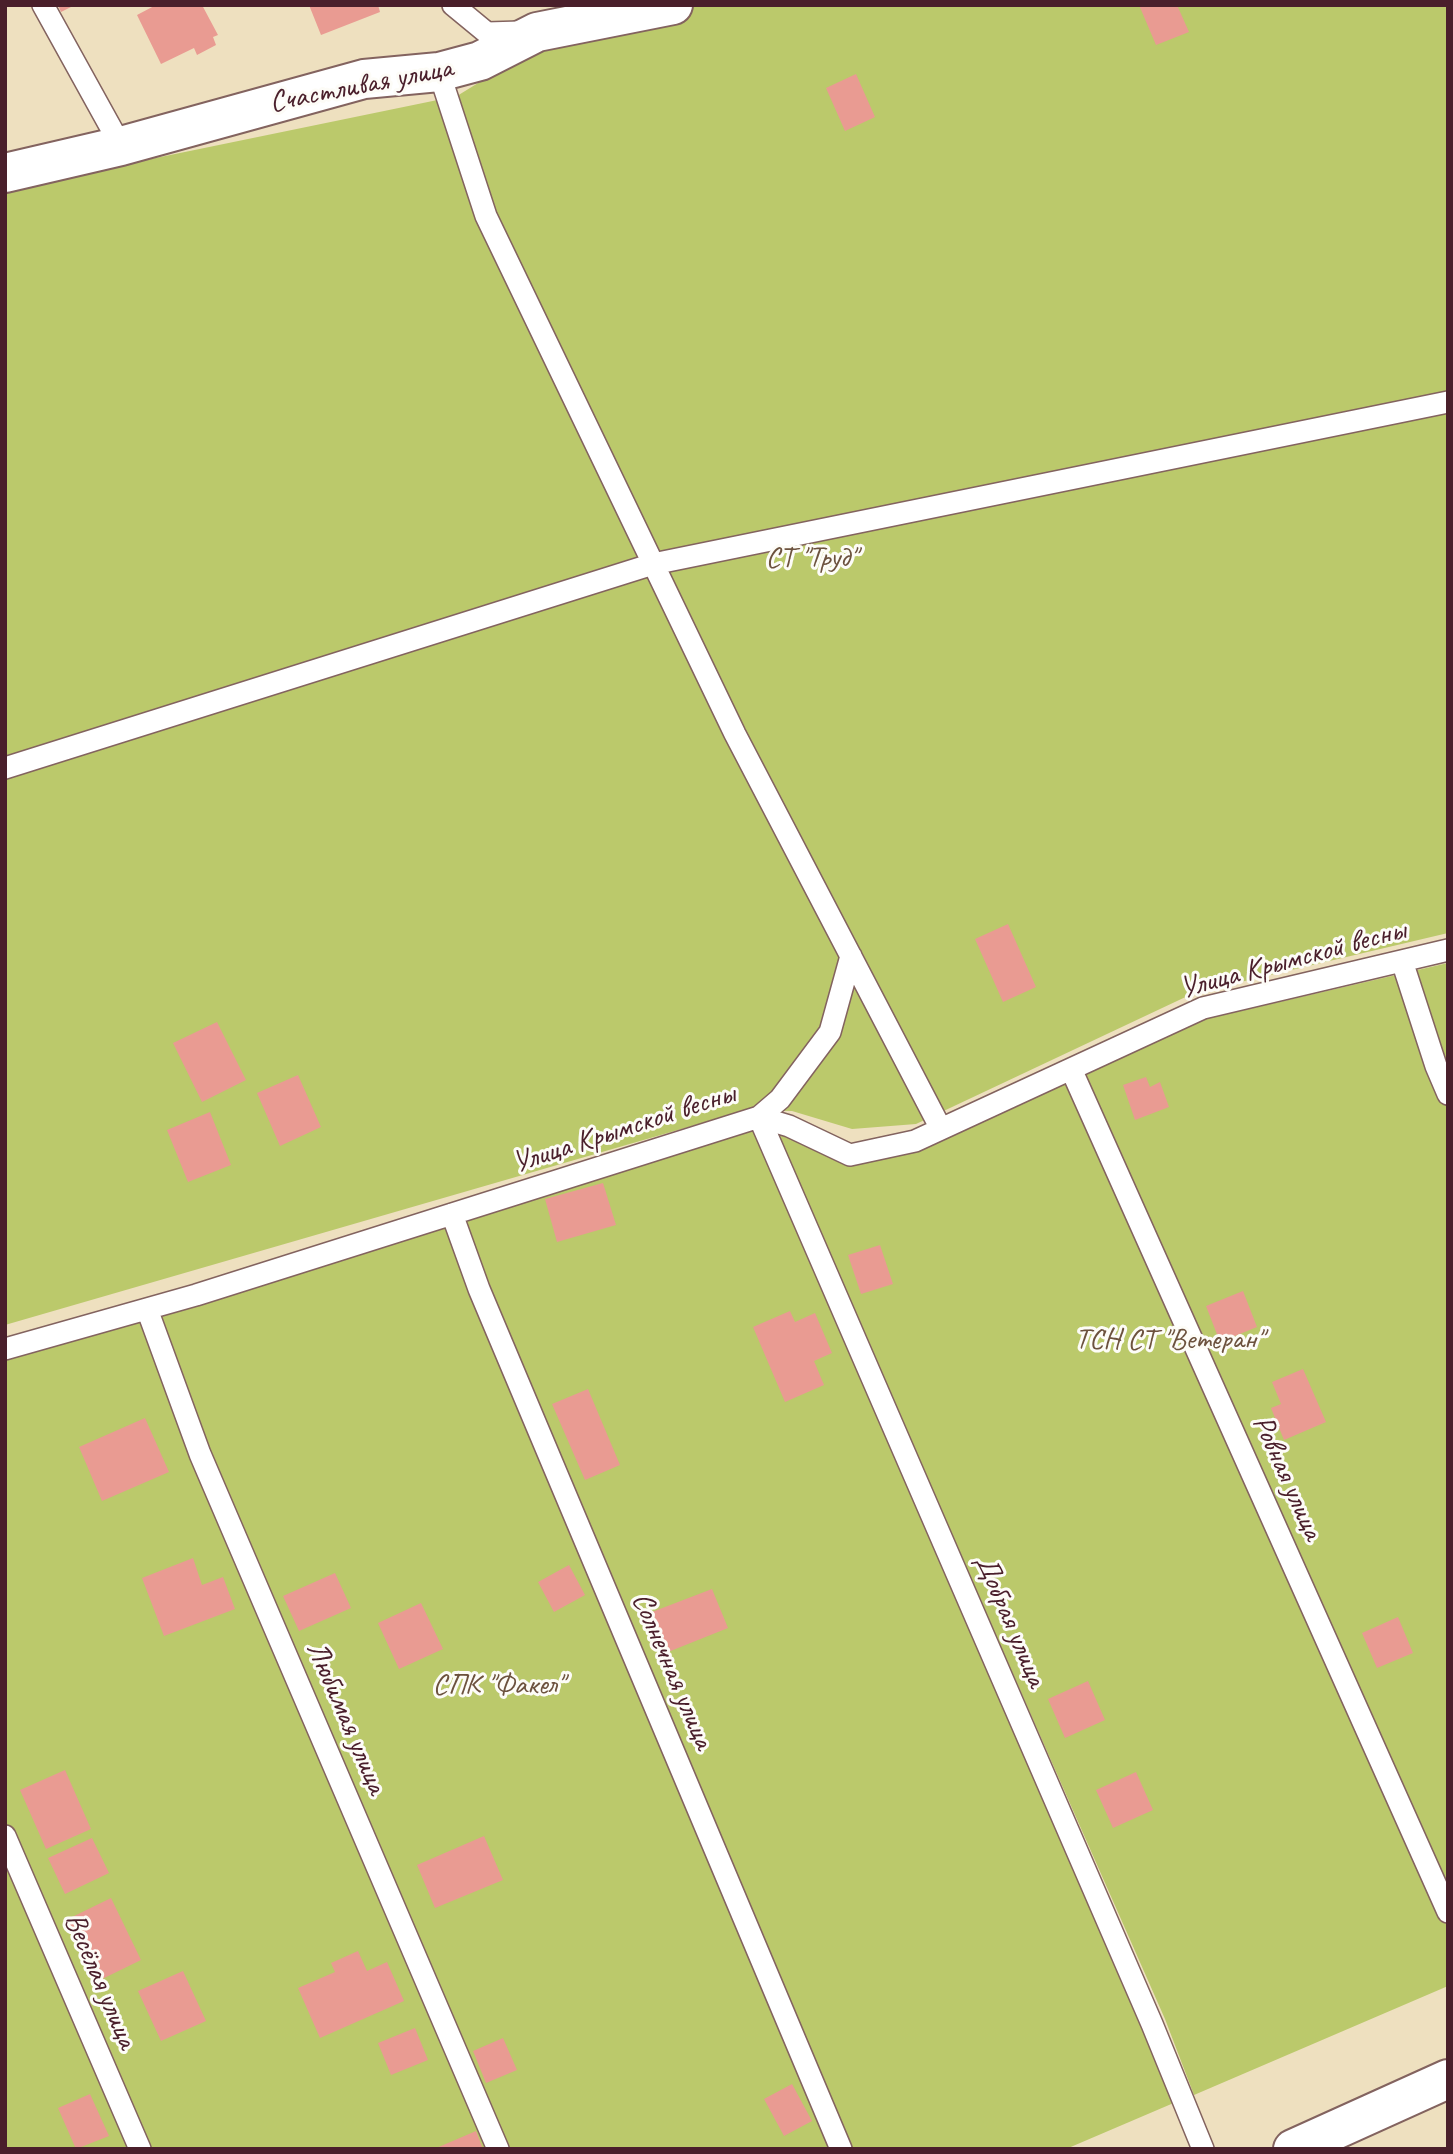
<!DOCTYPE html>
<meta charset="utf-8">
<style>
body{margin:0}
#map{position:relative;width:1453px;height:2154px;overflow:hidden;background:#eee0bf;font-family:Caveat,sans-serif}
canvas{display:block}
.frame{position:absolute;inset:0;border:7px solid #4a1f2b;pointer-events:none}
</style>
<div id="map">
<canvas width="1453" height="2154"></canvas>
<div class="frame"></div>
</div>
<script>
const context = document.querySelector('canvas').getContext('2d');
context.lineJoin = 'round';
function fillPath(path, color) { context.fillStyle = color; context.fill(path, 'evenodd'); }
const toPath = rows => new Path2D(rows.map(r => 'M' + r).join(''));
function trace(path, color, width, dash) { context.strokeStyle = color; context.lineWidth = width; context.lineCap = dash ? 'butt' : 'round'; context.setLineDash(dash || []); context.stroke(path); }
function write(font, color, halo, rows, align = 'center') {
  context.font = font + ' Caveat,sans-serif'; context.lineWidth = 6; context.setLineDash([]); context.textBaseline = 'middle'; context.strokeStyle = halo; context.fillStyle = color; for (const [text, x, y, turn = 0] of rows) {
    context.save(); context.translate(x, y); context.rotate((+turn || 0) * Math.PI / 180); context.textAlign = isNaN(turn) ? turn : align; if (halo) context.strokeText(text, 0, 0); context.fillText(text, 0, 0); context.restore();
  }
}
fillPath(toPath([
 [697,5,1448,5,1448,933,1194,993,916,1124,852,1129,792,1111,747,1110,5,1325,5,189,457,96,530,51],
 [1448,963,1448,1986,1194,2095,1165,2019,774,1132,843,1161,880,1160,941,1140,1197,1021],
 [759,1117,1183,2099,1066,2149,5,2149,5,1349]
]), '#bbc96b');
fillPath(toPath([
 [58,5,75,5,61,12],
 [156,5,202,5,218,35,213,37,216,45,197,55,194,48,161,64,137,15],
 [309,5,378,5,380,12,321,35],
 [1139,5,1177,5,1189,32,1156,45],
 [856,74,875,117,845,131,826,88],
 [1008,924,1036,987,1003,1002,975,939],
 [217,1022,246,1080,202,1102,173,1043],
 [298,1075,321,1127,280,1146,257,1093],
 [1146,1077,1150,1087,1160,1082,1169,1107,1135,1120,1123,1085],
 [210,1112,231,1165,188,1182,167,1130],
 [603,1183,616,1225,557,1242,545,1199],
 [880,1245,893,1284,861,1294,848,1255],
 [1243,1291,1257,1327,1220,1342,1206,1306],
 [790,1311,795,1322,815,1313,832,1353,814,1361,824,1385,785,1402,753,1327],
 [1303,1369,1326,1422,1284,1440,1271,1408,1281,1404,1272,1382],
 [588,1389,620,1465,585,1480,552,1404],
 [145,1418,169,1472,102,1501,79,1447],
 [193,1558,202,1585,223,1577,235,1609,164,1636,142,1578],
 [569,1565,585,1595,554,1612,538,1582],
 [335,1573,351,1608,299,1631,283,1596],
 [712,1589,728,1628,668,1652,652,1612],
 [421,1603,443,1649,399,1669,378,1623],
 [1398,1617,1413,1653,1377,1668,1362,1633],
 [1088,1681,1105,1720,1065,1738,1048,1699],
 [65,1770,91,1829,46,1849,20,1790],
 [1136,1772,1153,1810,1113,1828,1096,1790],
 [484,1836,503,1880,435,1908,417,1865],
 [92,1838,109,1873,65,1894,48,1858],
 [111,1898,141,1960,96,1982,66,1920],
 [358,1951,367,1971,387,1962,404,2001,320,2038,298,1988,335,1972,331,1963],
 [183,1971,206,2021,161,2041,138,1991],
 [415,2028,428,2060,391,2075,378,2043],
 [503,2038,517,2070,486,2083,473,2051],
 [792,2084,812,2121,784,2136,764,2099],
 [90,2094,109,2136,76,2149,58,2108],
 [476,2131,483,2149,434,2149]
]), '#e99b92');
const service = toPath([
 [43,5,121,146],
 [453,5,487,33,520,32],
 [439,72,486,216,735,734,941,1129],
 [5,768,653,564,1448,402],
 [851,956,830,1032,780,1099,759,1117,1152,2024,1203,2149],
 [1402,961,1436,1066,1448,1094],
 [1071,1069,1448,1912],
 [452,1214,479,1289,841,2149],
 [147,1309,200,1454,498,2149],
 [5,1349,196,1295,759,1117,789,1126,850,1155,915,1141,1203,1008,1448,950],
 [5,1836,140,2149]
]);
const minor = toPath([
 [5,173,121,146,364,79,439,72,480,61,537,32,673,5]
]);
const secondary = toPath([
 [1293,2149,1448,2079]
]);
trace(service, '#83635f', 24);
trace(minor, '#83635f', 42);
trace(secondary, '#83635f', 42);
trace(service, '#fff', 21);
trace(minor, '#fff', 38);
trace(secondary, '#fff', 38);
write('30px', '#4a1f2b', '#fdfcf7', [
 ["Счастливая улица",361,86,-11],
 ["Улица Крымской весны",1293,960,-15],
 ["Улица Крымской весны",624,1129,-18],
 ["Ровная улица",1287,1478,66],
 ["Добрая улица",1010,1621,67],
 ["Солнечная улица",672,1671,67],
 ["Любимая улица",346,1718,67],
 ["Весёлая улица",100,1981,67]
]);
write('30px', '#6c523e', '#fdfcf7', [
 ["СТ \"Труд\"",811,558],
 ["ТСН СТ \"Ветеран\"",1169,1340],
 ["СПК \"Факел\"",498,1685]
]);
</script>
